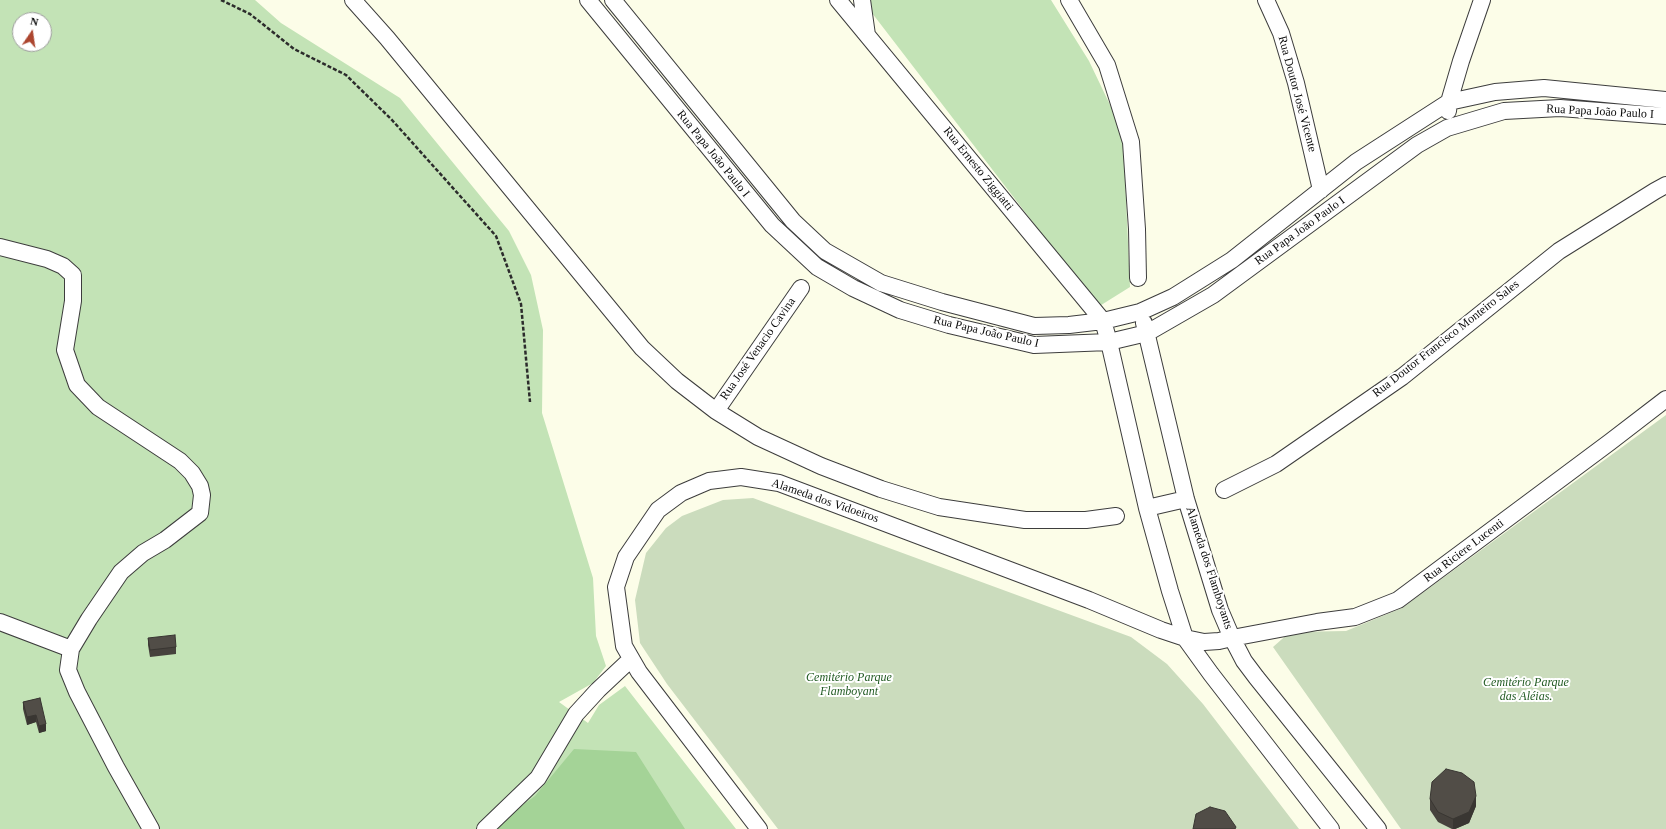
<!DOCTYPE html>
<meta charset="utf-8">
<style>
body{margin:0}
#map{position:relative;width:1666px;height:829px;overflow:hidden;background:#fcfde8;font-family:"Times New Roman",serif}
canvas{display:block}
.north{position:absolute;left:12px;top:12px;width:40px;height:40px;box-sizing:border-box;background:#fff;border:1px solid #9d9d9d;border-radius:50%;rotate:13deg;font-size:11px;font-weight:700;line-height:16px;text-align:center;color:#0a0a0a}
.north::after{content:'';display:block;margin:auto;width:14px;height:18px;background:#ac462f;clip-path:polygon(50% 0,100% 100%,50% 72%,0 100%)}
</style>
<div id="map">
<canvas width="1666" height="829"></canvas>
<div class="north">N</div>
</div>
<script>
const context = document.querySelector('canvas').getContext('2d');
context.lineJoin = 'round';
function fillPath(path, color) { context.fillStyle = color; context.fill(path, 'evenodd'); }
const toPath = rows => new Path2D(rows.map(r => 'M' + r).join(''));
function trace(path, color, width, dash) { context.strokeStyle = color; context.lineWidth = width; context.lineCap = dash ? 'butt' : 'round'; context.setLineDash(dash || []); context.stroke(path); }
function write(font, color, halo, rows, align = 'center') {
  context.font = font + ' "Times New Roman",serif'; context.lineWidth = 4; context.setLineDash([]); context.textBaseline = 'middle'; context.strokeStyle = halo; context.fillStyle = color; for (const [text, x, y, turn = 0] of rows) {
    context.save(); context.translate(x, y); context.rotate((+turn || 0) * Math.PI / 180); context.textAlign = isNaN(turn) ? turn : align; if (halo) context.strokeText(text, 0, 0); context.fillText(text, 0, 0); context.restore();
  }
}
fillPath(toPath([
 [0,0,255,0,281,23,400,98,509,231,531,275,543,330,542,413,593,578,596,636,606,666,593,683,559,702,588,723,599,705,625,686,736,829,0,829],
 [20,20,44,20,44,44,20,44],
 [870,0,1051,0,1089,61,1123,132,1130,287,1098,307,872,13]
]), '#c3e3b6');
fillPath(toPath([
 [574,749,636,752,685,829,490,829,535,796]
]), '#a4d397');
fillPath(toPath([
 [1666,415,1666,829,1401,829,1273,647,1290,632,1346,631,1402,608],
 [753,498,1131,637,1167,664,1203,704,1299,829,778,829,667,684,640,643,635,600,646,553,666,528,682,516,723,500]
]), '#cbdcbd');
const minor = toPath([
 [353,0,387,38,642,348,677,381,716,411,758,437,821,466,881,489,939,507,1025,520,1086,520,1116,516],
 [588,0,772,225,817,267,853,288,900,310,949,325,1034,345,1109,342,1147,333,1213,295,1417,145,1447,128,1504,111,1560,108,1666,116],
 [613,0,793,221,825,251,881,283,942,302,1034,326,1069,325,1103,321,1140,312,1173,297,1232,260,1356,162,1449,102,1495,92,1544,88,1666,100],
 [838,0,1103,321,1109,342,1147,508,1170,591,1185,638,1211,674,1331,829],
 [862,0,867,35],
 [1069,0,1107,65,1131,142,1137,229,1138,278],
 [1266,0,1281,33,1296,83,1321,190],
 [1448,111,1449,102,1461,61,1482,0],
 [0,247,47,259,63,266,73,275,73,301,65,350,77,385,98,407,180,461,192,473,200,486,202,495,200,513,165,540,143,553,121,572,89,619,71,649,68,670,77,692,116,767,151,829],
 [1144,323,1186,499,1220,610,1232,638,1244,661,1256,677,1378,829],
 [716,411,801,288],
 [1224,490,1276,464,1402,377,1559,251,1655,191,1666,185],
 [1147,508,1186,499],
 [0,622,71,649],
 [485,829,538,778,576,714,598,690,631,659],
 [759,829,639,672,624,646,616,587,626,557,658,510,681,493,709,481,741,477,779,483,1089,600,1161,630,1185,638,1204,642,1219,641,1232,638,1317,622,1355,617,1398,600,1610,442,1666,399]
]);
trace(minor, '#3d3d3d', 18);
trace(toPath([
 [221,0,250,14,294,49,346,75,392,120,496,236,521,304,530,402]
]), '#2c2c2c', 2.5, [4, 2]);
trace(minor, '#fff', 16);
fillPath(toPath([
 [148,638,176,647,176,654,150,657,148,645],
 [40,698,46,731,39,733,36,722,27,725,23,709,23,702],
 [1430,799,1476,806,1469,823,1455,829,1452,829,1438,822,1430,810]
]), '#46423d');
fillPath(toPath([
 [36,715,36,722,27,725,27,717],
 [46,724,46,731,39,733,39,726],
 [1476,796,1476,806,1469,823,1455,829,1453,829,1453,819]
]), '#393632');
const building = toPath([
 [175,635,176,647,150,650,148,638,175,635],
 [40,698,46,724,39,726,36,715,27,717,23,702,40,698],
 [1446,769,1462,773,1474,782,1476,796,1469,812,1453,819,1438,812,1430,799,1432,782,1446,769],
 [1210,807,1225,811,1236,827,1235,829,1193,829,1196,814,1210,807]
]);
fillPath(building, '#514d47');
trace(building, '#393632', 1);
write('12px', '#0a0a0a', '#fff', [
 ["Rua Doutor José Vicente",1297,94,75],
 ["Rua Papa João Paulo I",1600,112,3],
 ["Rua Papa João Paulo I",713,154,51],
 ["Rua Ernesto Ziggiatti",978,169,51],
 ["Rua Papa João Paulo I",1300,231,-36],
 ["Rua Papa João Paulo I",986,332,13],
 ["Rua Doutor Francisco Monteiro Sales",1446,339,-38],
 ["Rua José Venacio Cavina",758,349,-55],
 ["Alameda dos Vidoeiros",825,501,19],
 ["Rua Riciere Lucenti",1464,551,-37],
 ["Alameda dos Flamboyants",1209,568,72]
]);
write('italic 12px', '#215a22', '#fff', [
 ["Cemitério Parque",849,678],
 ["Flamboyant",849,692],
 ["Cemitério Parque",1526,683],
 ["das Aléias.",1526,697]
]);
</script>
